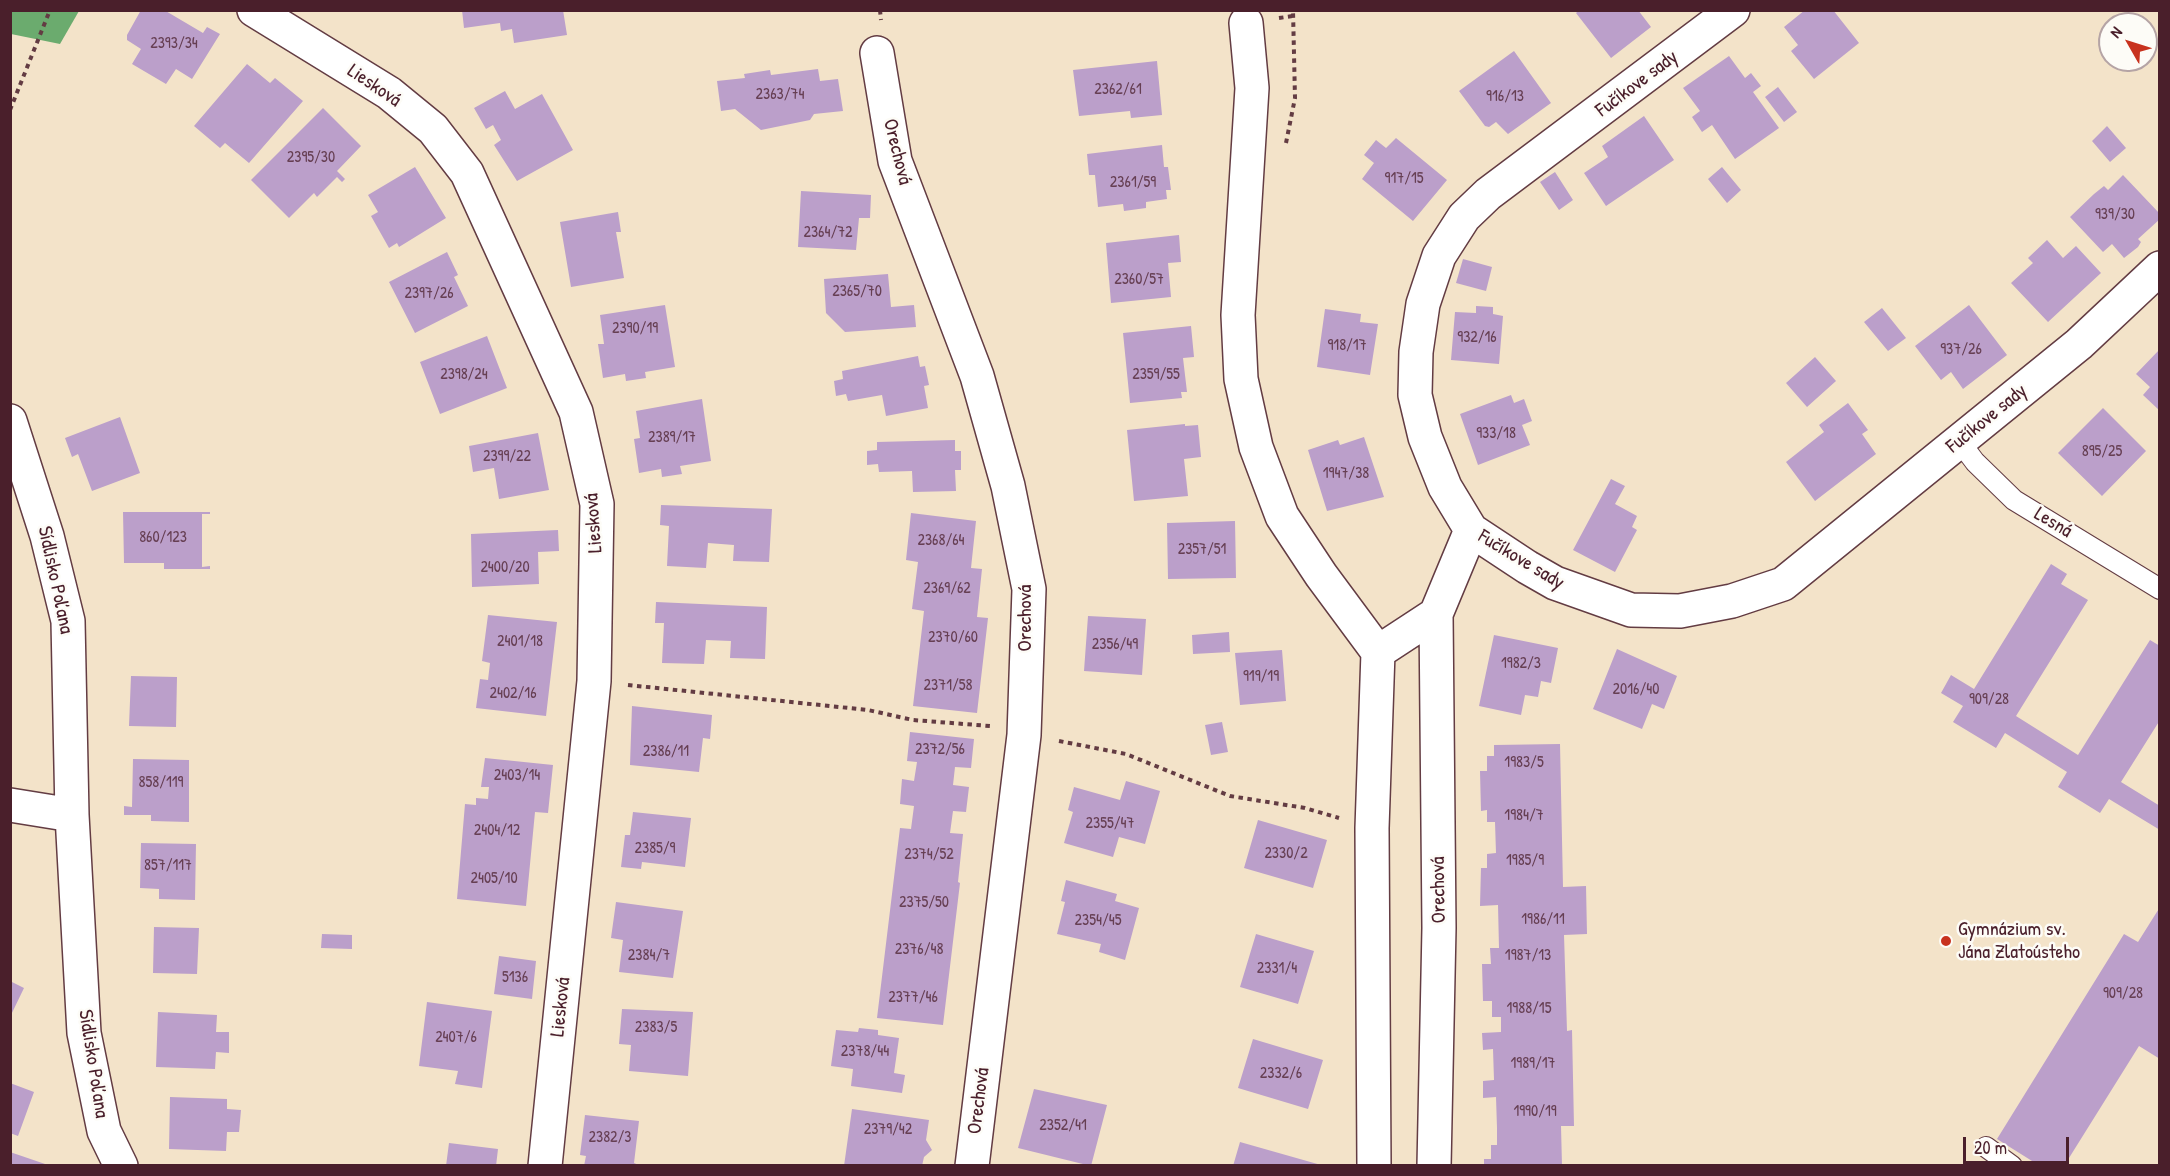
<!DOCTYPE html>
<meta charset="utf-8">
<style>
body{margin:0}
#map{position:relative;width:2170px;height:1176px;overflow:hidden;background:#f3e3c9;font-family:"Patrick Hand",sans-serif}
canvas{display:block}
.frame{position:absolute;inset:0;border:12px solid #4a1f2b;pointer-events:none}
.north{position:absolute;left:2098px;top:12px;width:60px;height:60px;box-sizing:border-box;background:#fdfcf7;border:2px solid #b5a4a5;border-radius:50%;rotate:309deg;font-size:16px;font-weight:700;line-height:24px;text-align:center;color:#4a1f2b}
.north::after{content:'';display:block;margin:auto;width:21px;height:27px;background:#c8321e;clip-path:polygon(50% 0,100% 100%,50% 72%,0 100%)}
.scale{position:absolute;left:1963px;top:1137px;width:106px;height:27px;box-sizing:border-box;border:3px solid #4a1f2b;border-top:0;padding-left:8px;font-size:18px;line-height:21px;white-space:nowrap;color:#4a1f2b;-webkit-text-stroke:4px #fdfcf7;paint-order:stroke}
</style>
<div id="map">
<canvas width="2170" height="1176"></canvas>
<div class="frame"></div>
<div class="north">N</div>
<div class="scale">20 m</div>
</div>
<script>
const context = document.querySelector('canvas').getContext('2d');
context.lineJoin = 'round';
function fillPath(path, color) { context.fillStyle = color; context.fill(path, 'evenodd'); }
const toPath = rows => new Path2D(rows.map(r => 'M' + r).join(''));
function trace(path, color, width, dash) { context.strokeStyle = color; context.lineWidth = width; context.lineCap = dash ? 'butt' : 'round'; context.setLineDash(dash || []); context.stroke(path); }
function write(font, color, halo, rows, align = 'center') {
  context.font = font + ' "Patrick Hand",sans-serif'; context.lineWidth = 5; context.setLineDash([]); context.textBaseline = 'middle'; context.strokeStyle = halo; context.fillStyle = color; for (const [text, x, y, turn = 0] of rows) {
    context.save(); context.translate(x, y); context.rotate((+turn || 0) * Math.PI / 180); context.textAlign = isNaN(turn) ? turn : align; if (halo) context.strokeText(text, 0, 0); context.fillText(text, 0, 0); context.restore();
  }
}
fillPath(toPath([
 [10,11,11,10,79,11,60,44,11,34]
]), '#6bab6e');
fillPath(toPath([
 [141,10,164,10,203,33,207,27,220,34,192,79,176,69,166,84,132,64,141,49,127,40,127,35],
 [462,10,563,10,567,35,514,43,512,29,501,31,500,23,464,28],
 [1579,10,1638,10,1651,27,1611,58,1576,13],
 [1805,10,1833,10,1859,43,1814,79,1791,51,1798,45,1784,27],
 [1514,51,1551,103,1508,134,1496,122,1489,127,1485,126,1459,91],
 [1729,56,1745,78,1751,73,1761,86,1753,92,1779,128,1735,159,1712,125,1702,132,1692,117,1700,111,1683,88],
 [1157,61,1162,115,1131,118,1130,111,1079,116,1073,70],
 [247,64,270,83,275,78,303,101,249,163,225,143,220,148,194,126],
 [818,69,820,81,838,79,843,111,814,114,810,120,761,130,735,109,721,111,717,81,745,78,744,74,770,70,771,75],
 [1778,87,1797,112,1784,122,1765,97],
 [505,91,515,109,542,94,573,150,517,181,494,145,501,140,493,125,486,129,474,108],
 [323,108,361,146,337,171,345,179,342,182,337,177,317,197,314,193,289,218,251,180],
 [1644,116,1674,160,1606,206,1584,173,1608,157,1602,146],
 [2107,126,2126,148,2110,162,2092,141],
 [1396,138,1447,180,1413,221,1362,179,1374,163,1364,155,1376,140,1386,148],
 [1162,145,1164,167,1168,167,1171,190,1166,190,1167,199,1146,202,1146,208,1124,211,1123,204,1098,207,1095,175,1089,175,1087,154],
 [415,167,446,218,399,247,397,243,389,248,371,216,378,212,368,195],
 [1722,167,1741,190,1727,203,1708,179],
 [1555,172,1573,200,1559,210,1540,182],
 [2123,175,2160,214,2160,219,2138,239,2141,242,2138,247,2124,258,2112,244,2103,252,2070,217,2094,194,2104,186,2108,190],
 [801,191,871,195,870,218,859,218,856,250,798,247],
 [618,212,621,232,616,232,624,278,571,287,560,222],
 [1179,235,1181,262,1168,263,1171,297,1111,303,1106,243],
 [2047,240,2063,258,2076,246,2101,273,2048,322,2011,283,2033,263,2028,258],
 [447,252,458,275,454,277,468,306,415,333,389,282],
 [1463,259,1492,267,1486,291,1456,283],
 [888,274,891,307,914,305,916,327,845,332,826,313,824,279],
 [665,305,675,367,645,372,646,378,626,381,625,374,603,378,598,344,604,344,600,315],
 [1969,305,2007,355,1963,389,1951,372,1941,380,1915,346],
 [1476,306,1493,307,1493,314,1503,316,1499,364,1451,360,1455,312,1476,313],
 [1882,308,1906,338,1888,351,1864,322],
 [1325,309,1361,314,1360,322,1378,324,1370,375,1317,367],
 [1191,326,1194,357,1183,358,1187,392,1181,392,1182,398,1130,403,1123,333],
 [487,336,507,388,440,414,420,362],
 [2160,349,2160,411,2143,395,2150,387,2136,374],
 [918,356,920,367,925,366,929,385,924,386,928,408,886,416,882,395,848,401,846,394,836,396,834,381,843,379,842,371],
 [1815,357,1836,381,1807,407,1786,383],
 [1511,395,1514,403,1524,399,1532,421,1522,425,1530,445,1478,465,1460,414],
 [702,399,711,461,680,466,682,474,662,477,661,469,639,473,634,439,640,438,636,411],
 [1848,403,1868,430,1862,434,1876,454,1815,501,1786,462,1824,432,1819,425],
 [2103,408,2146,451,2102,496,2058,453],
 [120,417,140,473,92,491,78,454,72,457,65,438],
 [1185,424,1185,426,1198,425,1201,457,1184,459,1188,496,1134,501,1127,430],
 [538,433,549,490,499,499,494,468,473,472,469,446],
 [1364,437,1384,497,1327,511,1308,450,1338,440,1340,445],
 [955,440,955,451,961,451,961,470,955,470,956,491,913,492,912,471,879,472,878,464,867,465,867,451,877,450,877,442],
 [1611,479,1625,486,1615,504,1637,516,1632,527,1637,530,1615,572,1573,550],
 [661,505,772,509,769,562,733,561,734,545,708,543,706,568,667,566,669,526,660,525],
 [123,512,210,512,210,514,202,514,202,567,210,566,210,569,164,569,164,563,124,563],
 [911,513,976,521,971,568,982,569,977,617,988,618,977,713,913,706,924,611,912,609,918,562,906,560],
 [1235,521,1236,578,1168,579,1167,523],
 [558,530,559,551,538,552,539,584,472,587,471,534],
 [2051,564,2067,574,2061,584,2088,600,2016,716,2078,755,2150,640,2160,646,2160,720,2121,782,2160,806,2160,830,2109,799,2100,813,2058,787,2067,772,2005,733,1996,748,1953,722,1963,706,1941,693,1951,675,1974,689],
 [656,602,767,607,765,659,730,658,731,641,706,640,704,664,662,663,664,623,655,623],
 [488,615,557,622,546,716,476,708,480,679,488,680,490,663,482,661],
 [1088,616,1146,619,1142,675,1084,671],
 [1229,632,1230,652,1193,654,1192,635],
 [1494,635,1558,648,1551,683,1541,681,1538,697,1525,695,1521,715,1479,706],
 [1617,649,1677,676,1664,709,1652,704,1642,729,1593,709],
 [1282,650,1286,701,1240,705,1235,653],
 [131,676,177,677,176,727,129,726],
 [632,706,712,715,710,739,703,738,699,772,630,765],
 [1222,722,1228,752,1211,755,1205,725],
 [910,732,974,739,971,768,955,767,953,785,969,787,966,812,953,811,950,833,963,834,958,882,960,883,943,1025,877,1018,900,828,911,829,914,806,900,804,902,779,914,781,917,762,907,761],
 [1560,744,1563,887,1586,886,1587,934,1564,935,1567,1031,1572,1030,1574,1126,1561,1126,1562,1166,1484,1166,1484,1159,1491,1159,1491,1145,1497,1145,1497,1128,1496,1097,1483,1098,1483,1081,1494,1080,1493,1049,1483,1050,1482,1033,1501,1032,1501,1017,1492,1017,1492,1001,1483,1001,1482,964,1491,964,1490,948,1499,948,1498,905,1480,906,1481,868,1487,868,1487,854,1496,853,1495,822,1487,822,1487,810,1481,811,1480,771,1487,771,1487,756,1494,756,1494,745],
 [485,758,553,765,548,813,535,812,526,906,457,899,465,804,476,805,476,798,488,799,489,787,481,787],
 [133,759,189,760,189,822,151,821,151,815,124,815,124,806,132,807],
 [1126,781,1160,791,1145,844,1119,837,1113,857,1064,843,1073,812,1068,810,1074,787,1120,800],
 [633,812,691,818,685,867,642,862,641,869,621,867,625,835,630,835],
 [1258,820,1327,840,1313,888,1244,868],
 [141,843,196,844,195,900,159,899,159,889,140,888],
 [1066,880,1117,894,1115,901,1139,908,1125,960,1099,952,1101,944,1057,934,1065,902,1061,901],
 [616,902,683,911,673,978,619,972,623,940,611,938],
 [2160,907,2160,1059,2139,1046,2064,1166,2040,1166,1997,1139,2124,934,2138,942],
 [154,927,199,928,197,974,153,973],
 [322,934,352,935,352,949,321,948],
 [1256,934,1314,951,1298,1004,1240,987],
 [499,956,536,961,532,999,494,994],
 [10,981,24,988,10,1017],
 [427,1002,492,1011,482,1088,455,1084,458,1071,419,1066],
 [622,1009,693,1012,688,1076,629,1071,631,1045,619,1044],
 [158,1012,217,1015,216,1032,229,1032,229,1053,216,1052,215,1069,156,1067],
 [859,1028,878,1030,878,1035,899,1038,894,1073,905,1075,902,1093,851,1086,853,1069,831,1066,836,1030,858,1032],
 [1253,1039,1323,1060,1308,1109,1238,1088],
 [10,1083,34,1092,18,1136,10,1133],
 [1034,1089,1107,1105,1091,1166,1018,1148],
 [170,1097,227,1099,227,1109,241,1110,239,1132,227,1132,226,1151,169,1149],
 [852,1109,929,1120,926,1140,932,1150,924,1157,922,1166,844,1166],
 [585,1115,639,1121,634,1163,641,1166,584,1166,586,1156,580,1155],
 [1240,1142,1321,1165,1321,1166,1233,1166],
 [449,1143,498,1149,496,1166,446,1166],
 [10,1152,48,1165,48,1166,10,1166]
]), '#bb9fca');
const service = toPath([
 [1960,442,1975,462,2014,500,2160,589],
 [1986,1147,2012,1166]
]);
const minor = toPath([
 [254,10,389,93,433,129,467,173,576,412,597,504,594,681,545,1166],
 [1733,10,1488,194,1464,217,1439,256,1423,304,1416,352,1415,395,1425,437,1445,487,1471,530,1527,567,1555,583,1631,610,1680,611,1732,601,1783,584,2079,344,2160,268],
 [1246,23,1252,88,1238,315,1241,379,1256,447,1282,516,1321,575,1378,652,1372,828,1374,1166],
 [877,53,895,161,977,376,1008,486,1029,589,1024,735,972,1166],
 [10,421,47,536,68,621,72,815,84,1033,104,1131,121,1166],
 [1378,652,1436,614],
 [10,805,72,815],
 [1434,1166,1439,928,1436,614,1471,530]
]);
trace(service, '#633c43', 22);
trace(minor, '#633c43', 36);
trace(toPath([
 [880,10,881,20],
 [1279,18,1293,16],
 [10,110,50,10],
 [1286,143,1295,98,1293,10],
 [628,685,868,710,913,720,990,726],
 [1059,741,1126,754,1230,796,1305,808,1339,818]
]), '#633c43', 4, [4.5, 4.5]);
trace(service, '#fff', 20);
trace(minor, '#fff', 33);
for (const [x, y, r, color] of [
 [1946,941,6,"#c8321e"]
]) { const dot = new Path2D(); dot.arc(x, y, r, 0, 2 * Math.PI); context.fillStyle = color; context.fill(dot); trace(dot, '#fdfcf7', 2); }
write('16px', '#663f53', null, [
 ["2393/34",174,44],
 ["2362/61",1118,90],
 ["2363/74",780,95],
 ["916/13",1505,97],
 ["2395/30",311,158],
 ["917/15",1404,179],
 ["2361/59",1133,183],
 ["939/30",2115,215],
 ["2364/72",828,233],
 ["2360/57",1139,280],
 ["2365/70",857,292],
 ["2397/26",429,294],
 ["2390/19",635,329],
 ["932/16",1477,338],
 ["918/17",1347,346],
 ["937/26",1961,350],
 ["2398/24",464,375],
 ["2359/55",1156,375],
 ["933/18",1496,434],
 ["2389/17",672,438],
 ["895/25",2102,452],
 ["2399/22",507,457],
 ["1947/38",1346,474],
 ["860/123",163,538],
 ["2368/64",941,541],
 ["2357/51",1202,550],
 ["2400/20",505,568],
 ["2369/62",947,589],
 ["2370/60",953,638],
 ["2401/18",520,642],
 ["2356/49",1115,645],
 ["1982/3",1521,664],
 ["919/19",1261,677],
 ["2371/58",948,686],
 ["2016/40",1636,690],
 ["2402/16",513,694],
 ["909/28",1989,700],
 ["2372/56",940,750],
 ["2386/11",666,752],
 ["1983/5",1524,763],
 ["2403/14",517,776],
 ["858/119",161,783],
 ["1984/7",1524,816],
 ["2355/47",1110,824],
 ["2404/12",497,831],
 ["2385/9",655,849],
 ["2330/2",1286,854],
 ["2374/52",929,855],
 ["1985/9",1525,861],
 ["857/117",168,866],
 ["2405/10",494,879],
 ["2375/50",924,903],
 ["1986/11",1543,920],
 ["2354/45",1098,921],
 ["2376/48",919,950],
 ["2384/7",649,956],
 ["1987/13",1528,956],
 ["2331/4",1277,969],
 ["5136",515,978],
 ["909/28",2123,994],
 ["2377/46",913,998],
 ["1988/15",1529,1009],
 ["2383/5",656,1028],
 ["2407/6",456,1038],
 ["2378/44",865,1052],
 ["1989/17",1533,1064],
 ["2332/6",1281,1074],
 ["1990/19",1535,1112],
 ["2352/41",1063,1126],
 ["2379/42",888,1130],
 ["2382/3",610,1138]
]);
write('20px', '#4a1f2b', '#fdfcf7', [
 ["Fučíkove sady",1637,84,-37],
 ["Liesková",374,86,34],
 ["Orechová",897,152,76],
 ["Fučíkove sady",1987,419,-39],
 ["Liesková",594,523,-94],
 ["Lesná",2053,523,31],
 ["Fučíkove sady",1521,560,31],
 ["Sídlisko Poľana",55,580,78],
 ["Orechová",1026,618,-90],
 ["Orechová",1439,890,-91],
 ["Liesková",561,1007,-84],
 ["Sídlisko Poľana",93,1064,81],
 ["Orechová",979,1101,-83]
]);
write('20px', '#4a1f2b', '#fdfcf7', [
 ["Gymnázium sv.",1958,930],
 ["Jána Zlatoústeho",1958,953]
], 'left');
</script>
